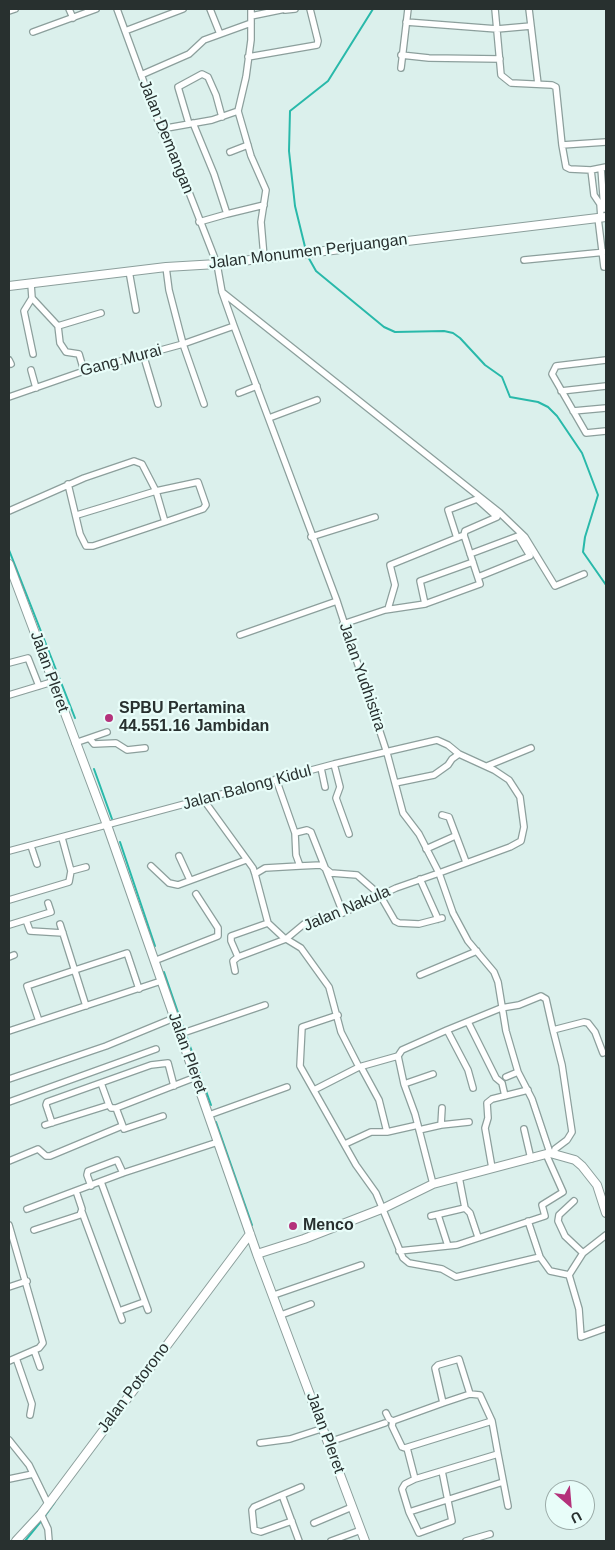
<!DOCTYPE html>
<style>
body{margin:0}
#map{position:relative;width:615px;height:1550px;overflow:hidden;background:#dbf0ec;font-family:Helvetica,sans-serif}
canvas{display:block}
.frame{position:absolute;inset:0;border:10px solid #28302f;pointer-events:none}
.north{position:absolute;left:545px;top:1480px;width:50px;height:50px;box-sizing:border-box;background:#e8fdf9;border:1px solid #9baba8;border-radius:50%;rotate:153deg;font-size:14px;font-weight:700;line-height:20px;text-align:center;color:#28302f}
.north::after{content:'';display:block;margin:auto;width:18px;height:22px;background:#b4327b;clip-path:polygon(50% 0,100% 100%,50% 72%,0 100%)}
</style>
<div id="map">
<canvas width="615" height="1550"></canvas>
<div class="frame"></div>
<div class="north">U</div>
</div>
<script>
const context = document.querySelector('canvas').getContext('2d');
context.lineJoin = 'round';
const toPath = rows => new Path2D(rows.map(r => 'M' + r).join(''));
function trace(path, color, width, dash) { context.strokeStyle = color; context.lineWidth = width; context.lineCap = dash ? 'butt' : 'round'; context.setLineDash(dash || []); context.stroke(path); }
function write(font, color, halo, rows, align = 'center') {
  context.font = font + ' Helvetica,sans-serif'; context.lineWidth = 4.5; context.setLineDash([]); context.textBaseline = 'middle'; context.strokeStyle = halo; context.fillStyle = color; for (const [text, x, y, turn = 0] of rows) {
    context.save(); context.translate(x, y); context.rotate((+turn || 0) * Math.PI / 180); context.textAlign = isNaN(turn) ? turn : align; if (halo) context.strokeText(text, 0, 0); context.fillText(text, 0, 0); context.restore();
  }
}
trace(toPath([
 [306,251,295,206,289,151,290,111,328,81,373,9],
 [307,255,316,271,384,327,395,332,444,331,453,333,460,338,485,365,502,377,510,397,538,402,548,407,557,416,582,453,598,495,585,537,583,552,606,585],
 [9,550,75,718],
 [94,769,112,819],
 [120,842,155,946],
 [164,972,184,1030],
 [186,1035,211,1105],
 [216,1122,252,1225],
 [45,1516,55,1502],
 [25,1541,42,1520]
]), '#29b9aa', 2);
const street = toPath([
 [69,9,73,18],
 [117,9,161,129,178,164,217,264,222,292,234,326,337,601,387,753,403,813,419,834,439,873,396,888,343,913,323,917,304,924,286,939,238,957,233,961,235,971],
 [210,9,220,34],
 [495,9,501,75,511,83,552,85,556,87,562,145,566,167,570,169,591,170,606,167],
 [529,9,538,84],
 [285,10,295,9],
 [9,11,15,9],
 [251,16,285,9],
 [406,22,497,29,531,26],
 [125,31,183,9],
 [33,32,96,9],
 [401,55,429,58,500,59],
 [248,57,317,45,318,41,310,9],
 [401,68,408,9],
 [141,75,189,54,204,40,251,23],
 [238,111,251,156,266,190,261,222,264,257],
 [193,123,214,174,227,214,264,205],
 [189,124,178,87,202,74,208,77,216,95,222,117],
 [161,129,212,120,238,111,246,77,251,40,251,9],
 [562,145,606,142],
 [230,152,248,145],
 [601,168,604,209],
 [591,170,594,195,600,204,601,218],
 [598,218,604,267],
 [199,222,227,214],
 [524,260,606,252],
 [166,267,169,290,183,344,204,404],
 [129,271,136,310],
 [31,284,32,298,58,326,60,343,66,352,79,354,84,371],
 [222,292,500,513,525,537,555,586,584,574],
 [32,298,24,311,33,354],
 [58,326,101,313],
 [143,354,158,404],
 [9,360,11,364],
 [606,360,556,366,552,374,586,433,606,431],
 [31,370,36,388],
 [561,391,606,386],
 [239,393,257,386],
 [9,397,84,371,183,344,234,326],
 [573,411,606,408],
 [269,418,317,400],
 [68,484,80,534,86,546,93,546,165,522],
 [9,511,84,478,134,461,142,464,156,491,198,482,206,505,203,509,165,522,156,491,77,515],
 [311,537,375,517],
 [457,538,448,510,477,499,497,517,465,531,464,535],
 [470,554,518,536,530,556,478,577],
 [425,604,420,581,473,562],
 [343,624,385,610,425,604,480,584,464,535,390,565,395,585,388,609],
 [240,635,337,601],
 [9,663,28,658,39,686],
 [9,695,52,682],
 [90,739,94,744,116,743,127,750,145,748],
 [75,743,107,732],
 [334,764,340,787,336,798,349,834],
 [487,766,531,748],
 [321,768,325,787],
 [395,783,434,775,448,765,452,759,459,754],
 [203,799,253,868,255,874,265,868,300,866,296,855,295,833,276,779],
 [442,815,449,817,466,862],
 [295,833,307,830,311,832,343,913],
 [31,846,37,864],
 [426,849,455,836],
 [9,851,334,764,437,740,448,745,459,754,494,770,509,780,520,797,524,827,521,841,510,847,439,873,453,913,468,941,494,972,498,982,506,1031,518,1072,532,1099,550,1153],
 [179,856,190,880],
 [151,866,169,883,178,885,246,860],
 [300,866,321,865,331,873,357,875,380,895,395,921,399,923,419,924,442,918],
 [71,871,86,867],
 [255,874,268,923,283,937,301,948,329,987,341,1032,359,1067,398,1056,402,1050,447,1030,501,1008,519,1005,541,996,546,999,553,1030,584,1022,588,1023,595,1032,603,1053],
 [420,879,438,919],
 [9,900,69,882,71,871,62,838],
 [26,920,30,931,63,933],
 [60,924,86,1006],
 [9,925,51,912,48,903],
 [9,957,14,955],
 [238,957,231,941,231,936,268,923],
 [154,961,218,936,218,928,196,894],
 [420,975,477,951],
 [338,1015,302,1027,300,1066,356,1165,376,1193,403,1258,409,1263,442,1269,456,1277,540,1257,550,1271,569,1275],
 [39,1021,27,986,75,970,127,953,139,989],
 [468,1022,496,1078,502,1083,505,1096],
 [447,1030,468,1070,473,1088],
 [553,1030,562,1065,572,1132,567,1140,555,1149,554,1154],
 [9,1031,161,981],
 [180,1034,265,1005],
 [398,1056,404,1084,415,1114,433,1184],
 [361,1067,379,1100,387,1132,418,1125],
 [506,1077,518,1072],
 [9,1079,106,1046,174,1018],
 [101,1083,109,1105],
 [404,1084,433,1074],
 [314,1090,359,1067],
 [9,1102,156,1049],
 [209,1115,287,1087],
 [163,1116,124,1129,116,1108,196,1077],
 [52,1123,46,1105,47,1102,151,1065,168,1063,174,1086],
 [45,1125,109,1105,111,1108,116,1108],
 [441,1125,469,1122],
 [524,1129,531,1159],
 [419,1130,441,1125,442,1108],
 [345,1144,371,1132,387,1132],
 [9,1161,38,1149,46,1156,50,1156,122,1126],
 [492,1168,485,1128,488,1118,487,1103,492,1099,528,1090],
 [459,1177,465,1208],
 [101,1182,148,1310],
 [91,1186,87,1175,88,1171,117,1160,123,1173],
 [574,1201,559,1215,558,1221,565,1236,583,1253],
 [27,1209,123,1173,218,1142],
 [82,1212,122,1320],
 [438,1215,448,1246],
 [431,1216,465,1208,470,1213,478,1237],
 [528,1221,540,1257],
 [9,1225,43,1343,39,1348,9,1361],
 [34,1230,80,1215,82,1209,76,1191],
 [399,1251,457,1245,545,1216,542,1205,563,1192,546,1154],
 [569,1275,579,1309,581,1337,606,1328],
 [569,1275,583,1253,606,1235],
 [9,1287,27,1281],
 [274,1295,361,1265],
 [119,1311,144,1302],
 [281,1315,311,1304],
 [34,1350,40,1367],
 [16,1358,32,1404,30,1415],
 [386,1413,389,1419,393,1421,443,1403,435,1368,438,1365,459,1359,470,1394,443,1403],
 [393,1421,392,1426,402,1447,405,1448,492,1421,480,1395,470,1394],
 [9,1440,29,1465,48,1504],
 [329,1442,385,1423],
 [260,1443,290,1439,324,1428],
 [407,1448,415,1479,498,1454,492,1421],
 [498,1454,508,1506],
 [9,1479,33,1474],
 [415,1479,405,1484,402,1489,409,1512,503,1482],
 [282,1495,254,1507,252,1510,254,1530,261,1532,292,1521],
 [409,1512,419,1533,452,1521,442,1471],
 [41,1514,48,1529,49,1541],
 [314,1523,352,1507],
 [299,1541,282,1495,301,1487],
 [331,1541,361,1530],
 [466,1541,490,1534]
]);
const secondary = toPath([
 [9,286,166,267,217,264,606,217],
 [9,564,107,825,257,1254,365,1541],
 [257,1254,304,1239,384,1208,433,1184,550,1153,575,1160,582,1166,597,1185,606,1213],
 [16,1541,41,1514,250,1234]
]);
trace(street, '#8c9f9c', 8);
trace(secondary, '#8c9f9c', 10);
trace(street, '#fff', 5.5);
trace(secondary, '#fff', 8);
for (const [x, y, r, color] of [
 [109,718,5,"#b4327b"],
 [293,1226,5,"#b4327b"]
]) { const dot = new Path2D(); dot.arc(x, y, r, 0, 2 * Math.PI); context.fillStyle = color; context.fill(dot); trace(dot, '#e8fdf9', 2); }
write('16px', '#28302f', '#e8fdf9', [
 ["Jalan Demangan",166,137,68],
 ["Jalan Monumen Perjuangan",308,252,-7],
 ["Gang Murai",121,361,-15],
 ["Jalan Pleret",49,672,70],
 ["Jalan Yudhistira",362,677,71],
 ["Jalan Balong Kidul",247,788,-15],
 ["Jalan Nakula",347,909,-23],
 ["Jalan Pleret",187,1053,70],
 ["Jalan Potorono",134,1388,-53],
 ["Jalan Pleret",325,1433,70]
]);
write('bold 16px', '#28302f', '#e8fdf9', [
 ["SPBU Pertamina",119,709],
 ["44.551.16 Jambidan",119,727],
 ["Menco",303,1226]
], 'left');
</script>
